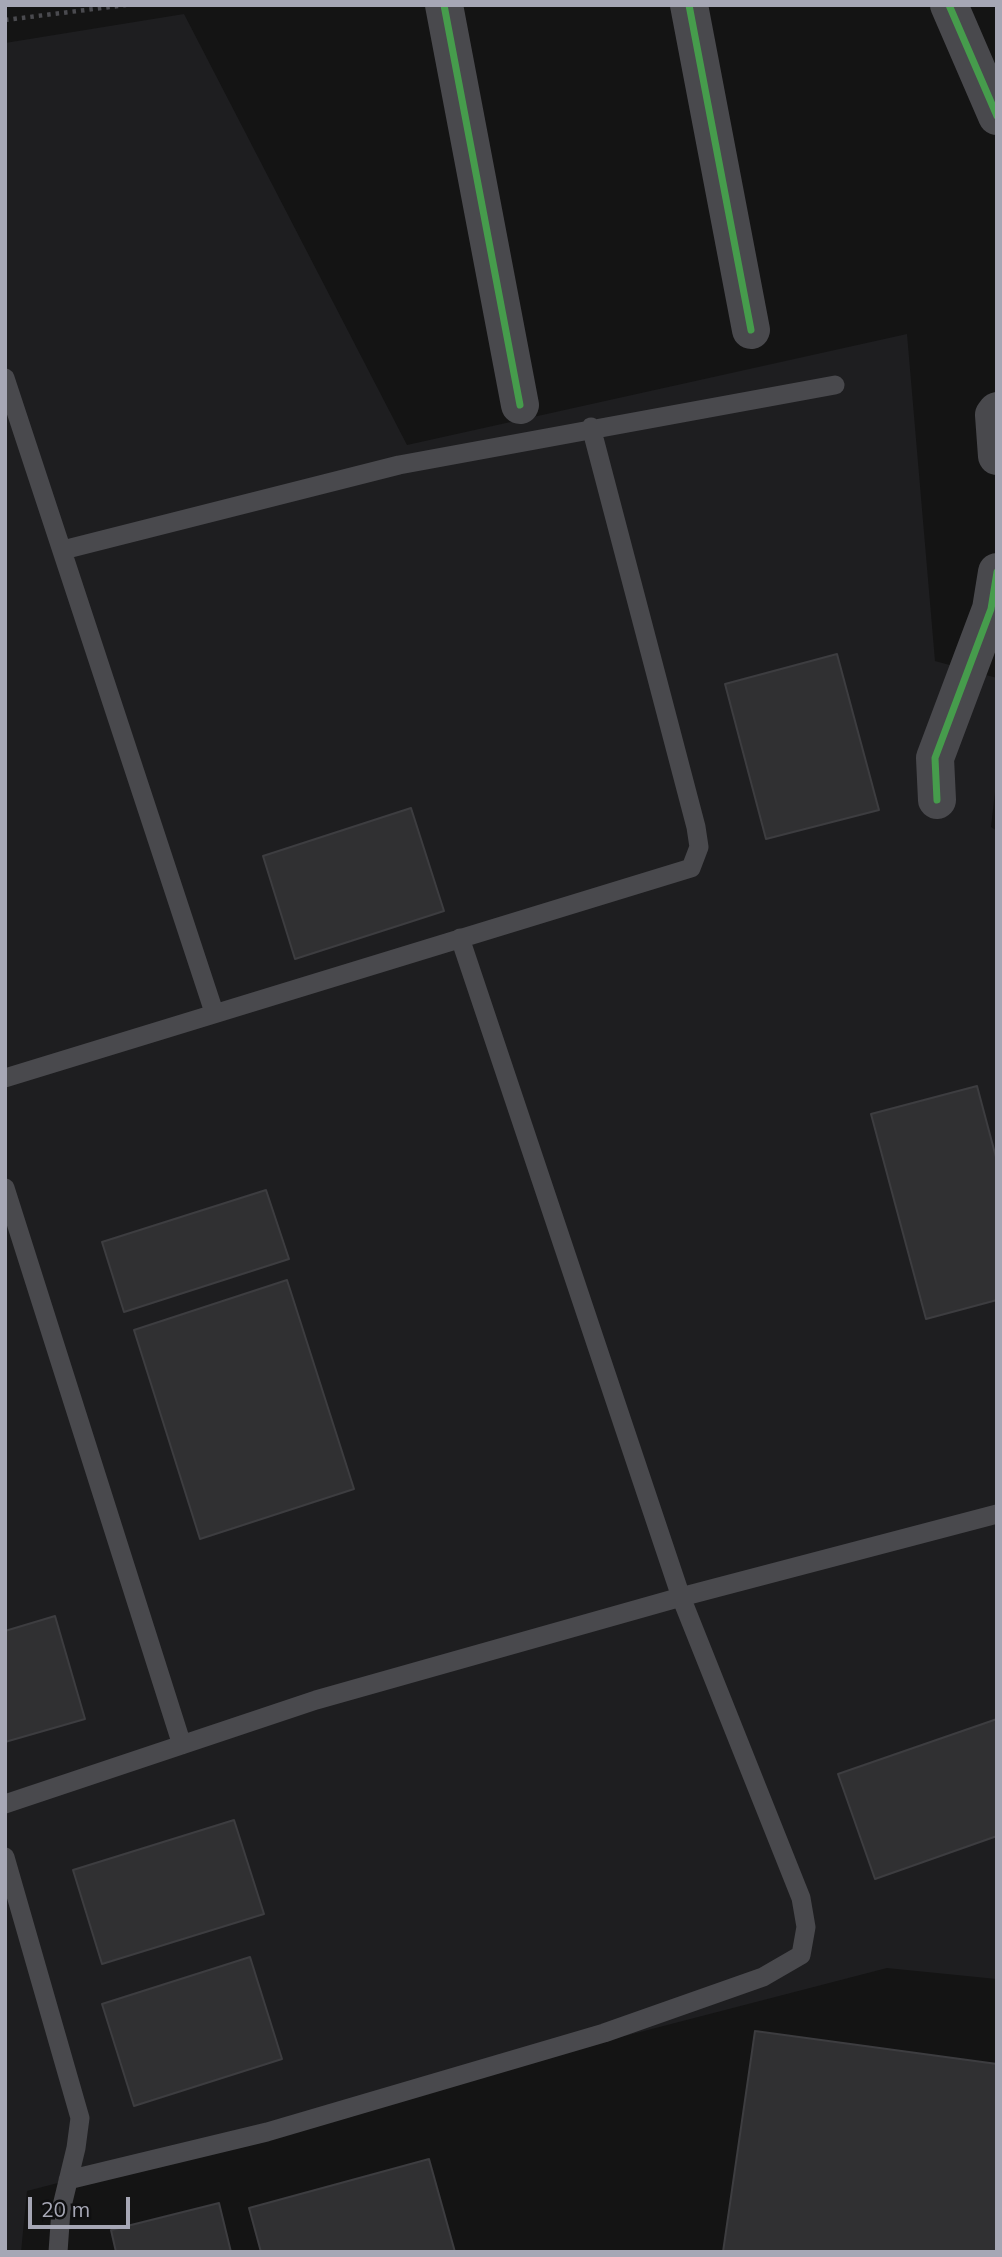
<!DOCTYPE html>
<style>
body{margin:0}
#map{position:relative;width:1002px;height:2257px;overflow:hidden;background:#141414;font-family:Mulish,sans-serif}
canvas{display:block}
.frame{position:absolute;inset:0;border:7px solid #a6a7b5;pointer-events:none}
.scale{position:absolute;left:28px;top:2197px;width:102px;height:32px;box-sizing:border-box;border:4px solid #a6a7b5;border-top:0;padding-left:9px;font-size:21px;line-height:24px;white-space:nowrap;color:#a6a7b5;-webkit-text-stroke:5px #0f0f10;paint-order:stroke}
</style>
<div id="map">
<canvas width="1002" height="2257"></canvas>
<div class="frame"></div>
<div class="scale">20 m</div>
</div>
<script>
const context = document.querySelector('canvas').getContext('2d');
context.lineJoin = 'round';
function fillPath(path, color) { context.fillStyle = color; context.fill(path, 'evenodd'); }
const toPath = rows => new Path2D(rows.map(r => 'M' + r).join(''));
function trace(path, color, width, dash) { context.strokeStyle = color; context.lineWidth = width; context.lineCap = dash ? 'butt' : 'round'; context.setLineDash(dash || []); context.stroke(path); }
fillPath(toPath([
 [184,14,407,445,907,334,935,661,997,678,997,775,991,827,997,831,997,1979,887,1968,27,2191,21,2252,5,2252,5,43]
]), '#1e1e20');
const building = toPath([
 [837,654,879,810,766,839,725,684,837,654],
 [411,808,444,911,295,959,263,856,411,808],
 [977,1086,997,1161,997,1300,926,1319,871,1114,977,1086],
 [266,1190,289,1259,124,1312,102,1242,266,1190],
 [287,1280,354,1489,200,1539,134,1330,287,1280],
 [55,1616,85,1719,5,1742,5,1631,55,1616],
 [997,1719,997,1836,875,1879,838,1774,997,1719],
 [234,1820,264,1914,102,1964,73,1870,234,1820],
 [250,1957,282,2059,134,2106,102,2004,250,1957],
 [755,2031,997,2064,997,2252,723,2252,755,2031],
 [429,2159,455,2252,261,2252,249,2208,429,2159],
 [219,2203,231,2252,116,2252,111,2230,219,2203]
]);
fillPath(building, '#303032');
trace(building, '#3d3d40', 2);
trace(toPath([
 [5,20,126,5]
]), '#4a4a4f', 4.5, [3.5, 5]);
trace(toPath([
 [5,378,214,1012],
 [63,550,399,465,835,385],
 [5,1078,691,868,699,847,696,827,591,427],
 [5,1188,182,1745],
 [5,1804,316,1700,681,1597,997,1514],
 [5,1857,80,2118,76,2148,61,2210,58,2252],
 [68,2180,267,2132,604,2033,763,1977,801,1955,806,1927,801,1898,681,1597,460,938]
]), '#49494d', 19);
trace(toPath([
 [444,5,520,405],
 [689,5,751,330],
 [949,5,997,116],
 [997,411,994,415,997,456],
 [937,800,935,758,991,609,997,572]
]), '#49494d', 38);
trace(toPath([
 [444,5,520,405],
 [689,5,751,330],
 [949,5,997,116],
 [937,800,935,758,991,609,997,572]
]), '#469c4c', 7);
</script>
